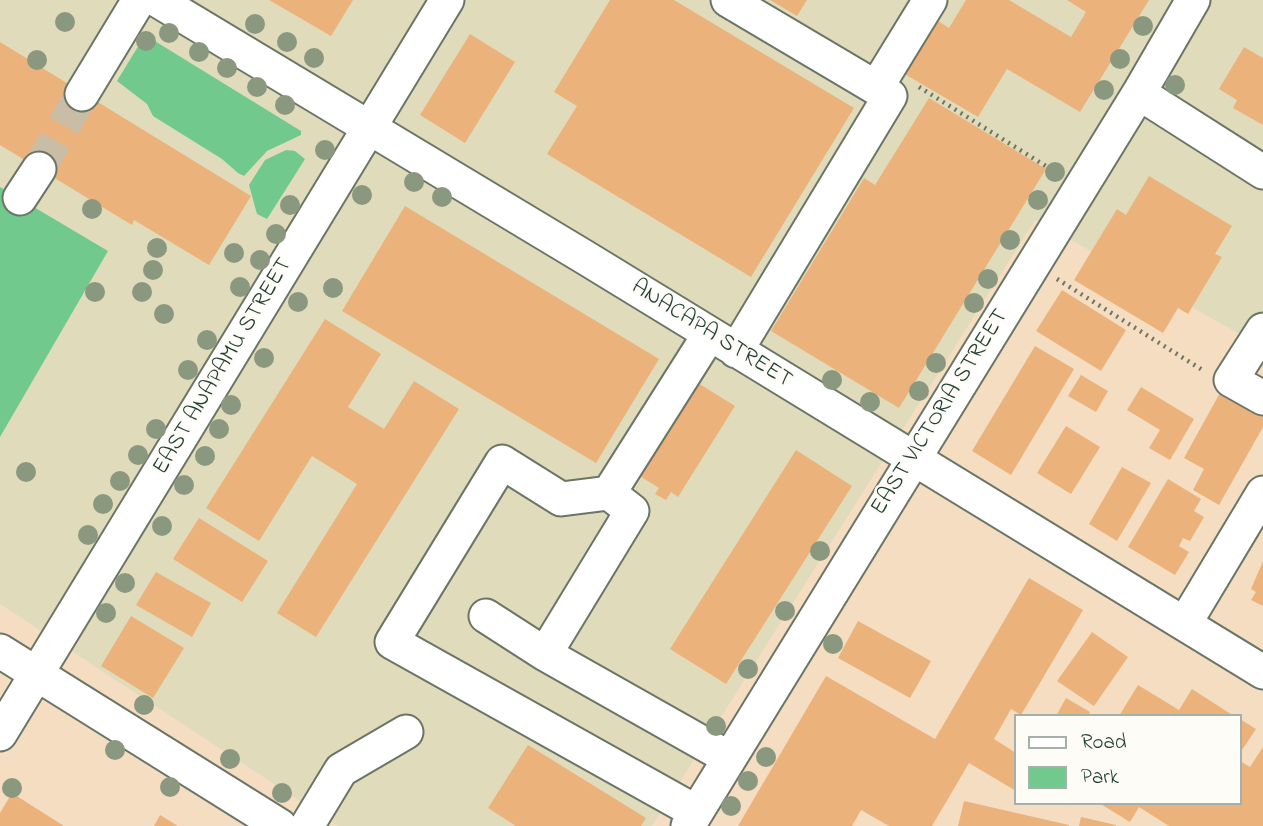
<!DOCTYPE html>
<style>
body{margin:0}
#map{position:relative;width:1263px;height:826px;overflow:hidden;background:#f5ddc2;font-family:"Indie Flower",sans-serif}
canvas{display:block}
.legend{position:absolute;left:1014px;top:714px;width:228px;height:91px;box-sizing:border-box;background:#fdfcf7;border:2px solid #a4b0a9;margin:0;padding:9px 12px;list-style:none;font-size:21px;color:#1f3d34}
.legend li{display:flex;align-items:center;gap:14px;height:35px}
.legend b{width:35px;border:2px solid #a4b0a9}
</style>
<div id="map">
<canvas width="1263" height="826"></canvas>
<ul class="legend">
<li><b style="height:9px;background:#fff"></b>Road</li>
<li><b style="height:19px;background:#71c98e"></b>Park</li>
</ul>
</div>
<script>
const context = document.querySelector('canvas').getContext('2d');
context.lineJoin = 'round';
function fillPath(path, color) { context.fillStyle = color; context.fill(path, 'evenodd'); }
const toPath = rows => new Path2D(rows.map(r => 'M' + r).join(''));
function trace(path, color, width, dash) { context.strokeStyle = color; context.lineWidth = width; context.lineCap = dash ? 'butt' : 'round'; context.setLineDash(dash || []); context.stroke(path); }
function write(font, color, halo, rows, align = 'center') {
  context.font = font + ' "Indie Flower",sans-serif'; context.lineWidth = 5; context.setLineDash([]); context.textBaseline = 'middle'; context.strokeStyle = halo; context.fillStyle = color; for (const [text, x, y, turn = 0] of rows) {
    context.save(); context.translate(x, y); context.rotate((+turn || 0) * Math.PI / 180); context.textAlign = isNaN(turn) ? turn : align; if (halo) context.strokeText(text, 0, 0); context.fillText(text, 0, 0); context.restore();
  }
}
fillPath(toPath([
 [0,0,1263,0,1263,347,1035,220,652,826,338,826,0,604]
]), '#e0dcbb');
fillPath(toPath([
 [145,35,301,131,301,135,267,151,244,176,238,173,222,159,153,116,147,104,117,81],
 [286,150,295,151,305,159,267,219,257,214,249,185,265,160],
 [0,187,108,251,0,437]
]), '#71c98e');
fillPath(toPath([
 [269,0,353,0,331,36],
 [610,0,674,0,854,108,751,277,547,154,577,106,554,92],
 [770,0,807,0,797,16],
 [966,0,1009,0,1071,37,1086,12,1067,0,1149,0,1080,112,1007,69,978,117,903,73,935,19,949,28],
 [470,34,515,62,465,143,420,115],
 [0,42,251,196,209,265,134,220,132,225,0,145],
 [1244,47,1263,58,1263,125,1233,108,1237,100,1219,89],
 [929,98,1046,169,899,408,771,331,864,178,875,185],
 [1149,176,1232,226,1215,254,1222,257,1188,314,1178,308,1163,333,1074,280,1117,209,1126,215],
 [405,206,659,359,596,463,342,311],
 [1062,290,1126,330,1101,371,1036,331],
 [325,319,381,354,348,407,384,429,414,381,459,409,316,637,277,613,357,484,312,456,259,541,206,508],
 [1035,346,1074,369,1011,475,972,451],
 [1081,375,1108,391,1096,412,1068,396],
 [693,380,735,406,678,497,671,492,666,500,655,494,659,488,635,473],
 [1141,387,1194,419,1170,460,1149,448,1160,430,1127,410],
 [1221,391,1263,414,1263,427,1219,505,1193,490,1204,469,1184,458],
 [1066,426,1100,447,1071,494,1037,473],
 [796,450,852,486,726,684,670,649],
 [1122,467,1151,483,1117,541,1089,524],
 [1168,479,1201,499,1194,511,1204,517,1190,541,1183,538,1179,546,1189,552,1175,575,1128,547],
 [199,518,268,561,242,602,173,559],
 [1263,561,1263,606,1251,600,1256,592,1251,589],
 [156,572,211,603,192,637,136,605],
 [1029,578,1083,610,1021,715,1011,709,994,739,1016,753,1016,791,969,763,932,826,889,826,861,810,852,826,738,826,826,676,935,739],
 [131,616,184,648,153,698,101,666],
 [858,621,931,661,910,698,838,658],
 [1092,632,1128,657,1094,706,1057,681],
 [1138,685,1179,710,1192,689,1234,716,1119,716],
 [1066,698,1090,712,1088,716,1056,716],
 [1240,719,1256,729,1240,753],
 [528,745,646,818,641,826,516,826,488,808],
 [1263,747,1263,826,1169,826,1139,807,1130,822,1099,803,1240,803,1240,761,1250,767],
 [12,793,64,826,0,826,0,813],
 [964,801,1069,825,1069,826,958,826],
 [160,815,178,826,154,826],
 [1081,817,1116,825,1116,826,1079,826]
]), '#ecb27b');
trace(toPath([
 [39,169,82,94]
]), '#cabda6', 33, [33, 17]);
const minor = toPath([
 [157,0,586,258,1263,672],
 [728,0,890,96,736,351],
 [876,88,930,0],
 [1139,93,1263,172],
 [82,94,139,0],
 [20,198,39,169],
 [1263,330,1231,380,1263,398],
 [609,493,709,335],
 [486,616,545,654,729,758],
 [1185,623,1263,493],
 [0,651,280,826],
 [545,654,632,511,609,493,561,499,502,462,392,642,696,812],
 [0,734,447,0],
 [307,826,341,770,406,732],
 [688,826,1139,93,1193,0]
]);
trace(minor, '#6a7566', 37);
trace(toPath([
 [919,87,1057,173],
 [1057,279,1204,371]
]), '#6a7566', 4.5, [2, 5]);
trace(minor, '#fff', 33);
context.fillStyle = '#8b9880';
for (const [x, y] of [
 [65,22],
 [255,24],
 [1143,26],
 [169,33],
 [146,41],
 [287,42],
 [199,52],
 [314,58],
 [1120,59],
 [37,60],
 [227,68],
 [1175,85],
 [257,87],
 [1104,90],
 [285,105],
 [325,150],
 [1055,172],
 [414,182],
 [362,195],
 [442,197],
 [1038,200],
 [290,205],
 [92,209],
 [276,234],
 [1010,240],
 [157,248],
 [234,253],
 [260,260],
 [153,270],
 [988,279],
 [240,287],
 [333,288],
 [95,292],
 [142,292],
 [298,302],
 [974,303],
 [164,314],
 [207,340],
 [264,358],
 [936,363],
 [188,370],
 [832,380],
 [919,391],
 [870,402],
 [231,405],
 [156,429],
 [219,429],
 [138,455],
 [205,456],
 [26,472],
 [120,481],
 [184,485],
 [103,504],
 [162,526],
 [88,535],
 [820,551],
 [125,583],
 [785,611],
 [106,613],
 [833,644],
 [748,669],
 [144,705],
 [716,726],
 [115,750],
 [766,757],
 [230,759],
 [748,781],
 [170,787],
 [12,788],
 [282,793],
 [731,806]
]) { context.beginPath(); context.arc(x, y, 10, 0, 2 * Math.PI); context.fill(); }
write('23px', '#1f3d34', '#fdfcf7', [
 ["ANACAPA STREET",711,335,32],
 ["EAST ANAPAMU STREET",224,367,-59],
 ["EAST VICTORIA STREET",941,413,-58]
]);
</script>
